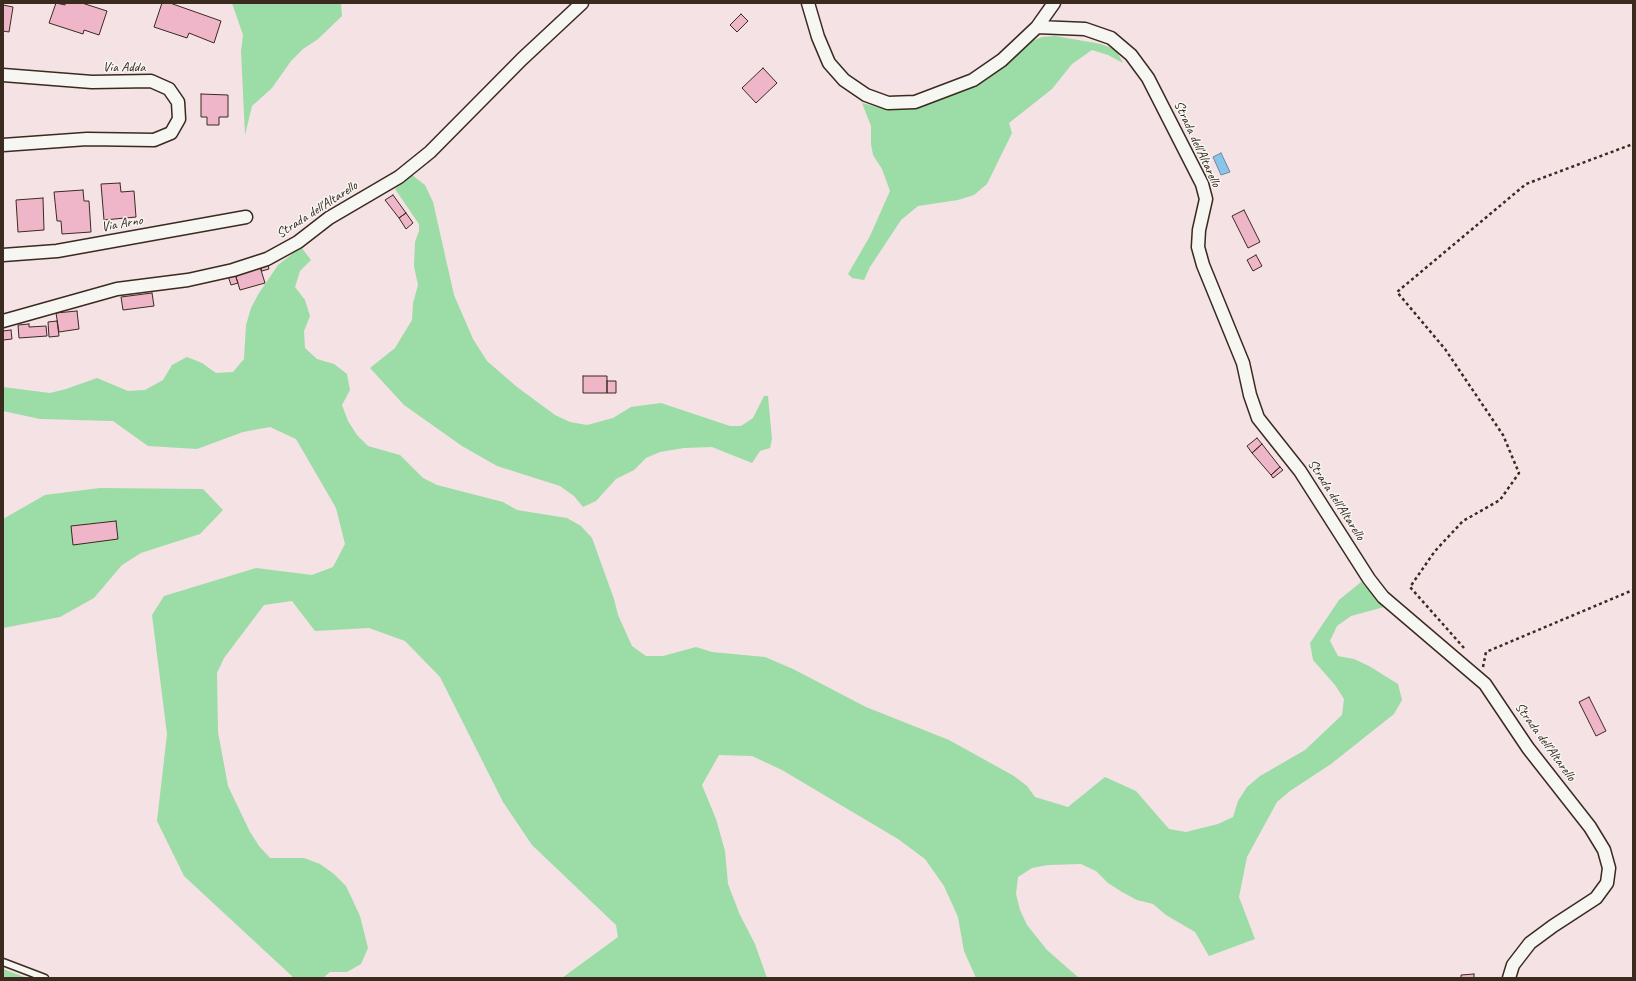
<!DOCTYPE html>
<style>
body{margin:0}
#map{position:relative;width:1636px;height:981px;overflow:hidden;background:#f4e2e5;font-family:Caveat,sans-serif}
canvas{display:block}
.frame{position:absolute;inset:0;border:4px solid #3b2a1e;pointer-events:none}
</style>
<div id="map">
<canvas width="1636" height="981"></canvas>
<div class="frame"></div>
</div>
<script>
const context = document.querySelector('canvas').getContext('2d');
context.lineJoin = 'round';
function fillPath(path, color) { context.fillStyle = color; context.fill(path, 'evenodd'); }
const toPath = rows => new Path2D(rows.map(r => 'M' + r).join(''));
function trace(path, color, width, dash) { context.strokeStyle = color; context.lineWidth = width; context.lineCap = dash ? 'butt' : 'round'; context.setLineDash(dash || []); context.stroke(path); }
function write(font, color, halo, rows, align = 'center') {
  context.font = font + ' Caveat,sans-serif'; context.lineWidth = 3; context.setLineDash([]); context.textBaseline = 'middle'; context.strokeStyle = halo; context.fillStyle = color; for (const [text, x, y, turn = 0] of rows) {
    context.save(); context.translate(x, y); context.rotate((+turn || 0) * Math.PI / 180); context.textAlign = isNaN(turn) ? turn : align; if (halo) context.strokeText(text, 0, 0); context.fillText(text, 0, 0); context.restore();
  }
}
fillPath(toPath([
 [232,3,341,3,342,16,318,39,303,49,291,61,272,88,252,106,245,135,241,51,243,35],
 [1055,36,1101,44,1116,50,1123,63,1108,55,1092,50,1072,64,1052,89,1009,123,1012,133,987,184,974,195,958,200,918,206,901,220,870,267,864,280,852,278,848,274,870,236,890,191,882,169,873,155,871,144,871,126,862,103,877,107,903,109,934,102,971,87,999,68,1032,41,1042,37],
 [412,175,425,185,433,202,454,295,473,339,487,361,517,387,555,415,570,422,587,425,613,418,631,407,661,403,730,426,741,426,753,418,764,396,768,396,772,439,770,448,760,451,752,463,712,447,684,448,660,452,646,458,634,470,616,479,596,501,583,507,574,496,560,486,497,466,462,446,404,405,370,368,395,348,412,320,413,303,418,285,414,266,415,242,419,231,419,224,395,189],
 [301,247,311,260,300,271,295,287,305,300,310,316,304,331,305,348,317,359,334,364,347,374,350,390,342,405,348,421,357,435,368,446,400,455,423,478,437,485,503,502,517,510,567,518,581,526,592,538,614,599,618,615,632,646,646,656,663,656,696,647,712,652,765,657,793,669,866,707,949,740,1014,776,1027,786,1035,797,1068,807,1105,777,1136,791,1169,829,1186,832,1218,824,1233,817,1238,801,1247,787,1260,776,1305,750,1342,715,1344,699,1335,685,1313,660,1310,643,1339,600,1361,582,1384,607,1351,616,1337,626,1330,641,1338,656,1354,659,1369,666,1398,684,1402,700,1394,714,1331,764,1290,791,1277,802,1247,857,1239,897,1255,939,1209,956,1195,932,1166,915,1153,904,1137,900,1122,892,1108,883,1096,871,1081,864,1048,865,1032,868,1018,877,1016,894,1020,910,1027,925,1047,950,1079,978,976,978,964,951,958,917,944,886,925,859,898,839,782,770,752,756,719,755,702,785,716,819,725,851,728,884,740,915,755,944,767,978,562,978,618,937,616,925,532,845,503,802,440,677,405,641,369,628,315,631,292,601,264,605,224,658,217,673,218,732,228,786,250,832,259,846,270,858,304,858,320,864,334,874,346,886,360,916,368,948,361,964,347,972,330,972,323,978,294,978,184,876,157,821,167,734,152,615,164,596,256,568,312,575,333,567,345,544,336,508,296,439,270,427,243,432,197,449,148,446,113,421,40,419,3,411,3,387,50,393,66,389,97,378,128,391,145,390,163,380,172,365,187,357,202,363,216,373,233,372,244,359,246,325,251,308,259,293,278,265],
 [100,488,203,489,223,510,200,534,141,553,122,565,94,598,60,617,3,628,3,519,45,495],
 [3,969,27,978,3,978]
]), '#9cdca6');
const water = toPath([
 [1221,153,1230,172,1221,175,1213,157,1221,153]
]);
fillPath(water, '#8ac5e9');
trace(water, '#6a8798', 1);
const building = toPath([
 [56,3,65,5,66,3,82,3,107,11,99,35,84,30,83,34,49,23,56,3],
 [162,3,170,3,221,21,214,43,189,33,187,38,154,27,162,3],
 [3,5,13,7,9,32,3,31,3,5],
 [741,14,748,21,737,32,730,25,741,14],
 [763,68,777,83,756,103,742,88,763,68],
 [201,94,228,95,228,117,219,117,219,125,207,125,207,117,201,117,201,94],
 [120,183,121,192,134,191,136,217,104,220,101,184,120,183],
 [83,190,84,201,89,201,91,232,62,234,61,221,57,221,54,192,83,190],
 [393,195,406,213,399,218,385,200,393,195],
 [43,198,44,230,18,232,16,200,43,198],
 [1244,210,1260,242,1248,248,1232,216,1244,210],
 [406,213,413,223,406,229,399,218,406,213],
 [1256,255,1262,266,1253,271,1247,260,1256,255],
 [267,262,269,269,262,271,259,264,267,262],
 [260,267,265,283,240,290,235,274,260,267],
 [235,274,238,283,231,285,228,276,235,274],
 [152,293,154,306,123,310,121,297,152,293],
 [77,311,79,329,59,332,56,313,77,311],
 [57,321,59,336,49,337,48,322,57,321],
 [29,324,29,327,46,326,47,336,19,338,18,325,29,324],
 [11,330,12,339,3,340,3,331,11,330],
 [583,376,607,376,607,393,583,393,583,376],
 [607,381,616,381,616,393,607,393,607,381],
 [1257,438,1262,444,1252,453,1247,446,1257,438],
 [1262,444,1280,467,1271,475,1252,453,1262,444],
 [1280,467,1283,470,1273,478,1271,475,1280,467],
 [116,521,118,539,73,545,71,526,116,521],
 [1589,697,1606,731,1596,736,1579,702,1589,697],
 [1474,974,1474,978,1461,978,1461,975,1474,974]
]);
fillPath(building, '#efb5c8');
trace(building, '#3b2a1e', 1);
const lane = toPath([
 [3,962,45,978]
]);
const street = toPath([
 [808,3,818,37,829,63,844,80,866,95,888,103,915,102,973,80,1002,60,1037,27,1054,3],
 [1037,27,1085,29,1111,38,1131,55,1148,78,1202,184,1206,199,1199,230,1198,247,1203,265,1243,363,1250,395,1258,418,1300,471,1369,579,1383,597,1485,684,1528,748,1590,827,1604,850,1609,868,1607,883,1596,898,1553,926,1530,943,1513,965,1509,978],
 [3,75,92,82,151,81,169,89,178,102,179,119,171,133,154,140,87,139,3,145],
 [3,255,57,251,246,217],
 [3,321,117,289,188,280,233,270,267,259,298,242,329,218,399,177,430,152,522,59,582,3]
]);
trace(lane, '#3b2a1e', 9);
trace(street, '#3b2a1e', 15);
trace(toPath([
 [1464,648,1410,587,1435,551,1463,521,1500,500,1519,473,1503,435,1445,349,1397,292,1526,184,1633,144],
 [1483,667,1486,652,1633,590]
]), '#3b2a1e', 2.5, [3, 3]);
trace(lane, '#f6f6f2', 6);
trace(street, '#f6f6f2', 12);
write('14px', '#3b2a1e', '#f6f6f2', [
 ["Via Adda",124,67],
 ["Strada dell'Altarello",1197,144,65],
 ["Strada dell'Altarello",317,210,-33],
 ["Via Arno",122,224,-10],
 ["Strada dell'Altarello",1336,500,57],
 ["Strada dell'Altarello",1545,742,54]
]);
</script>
